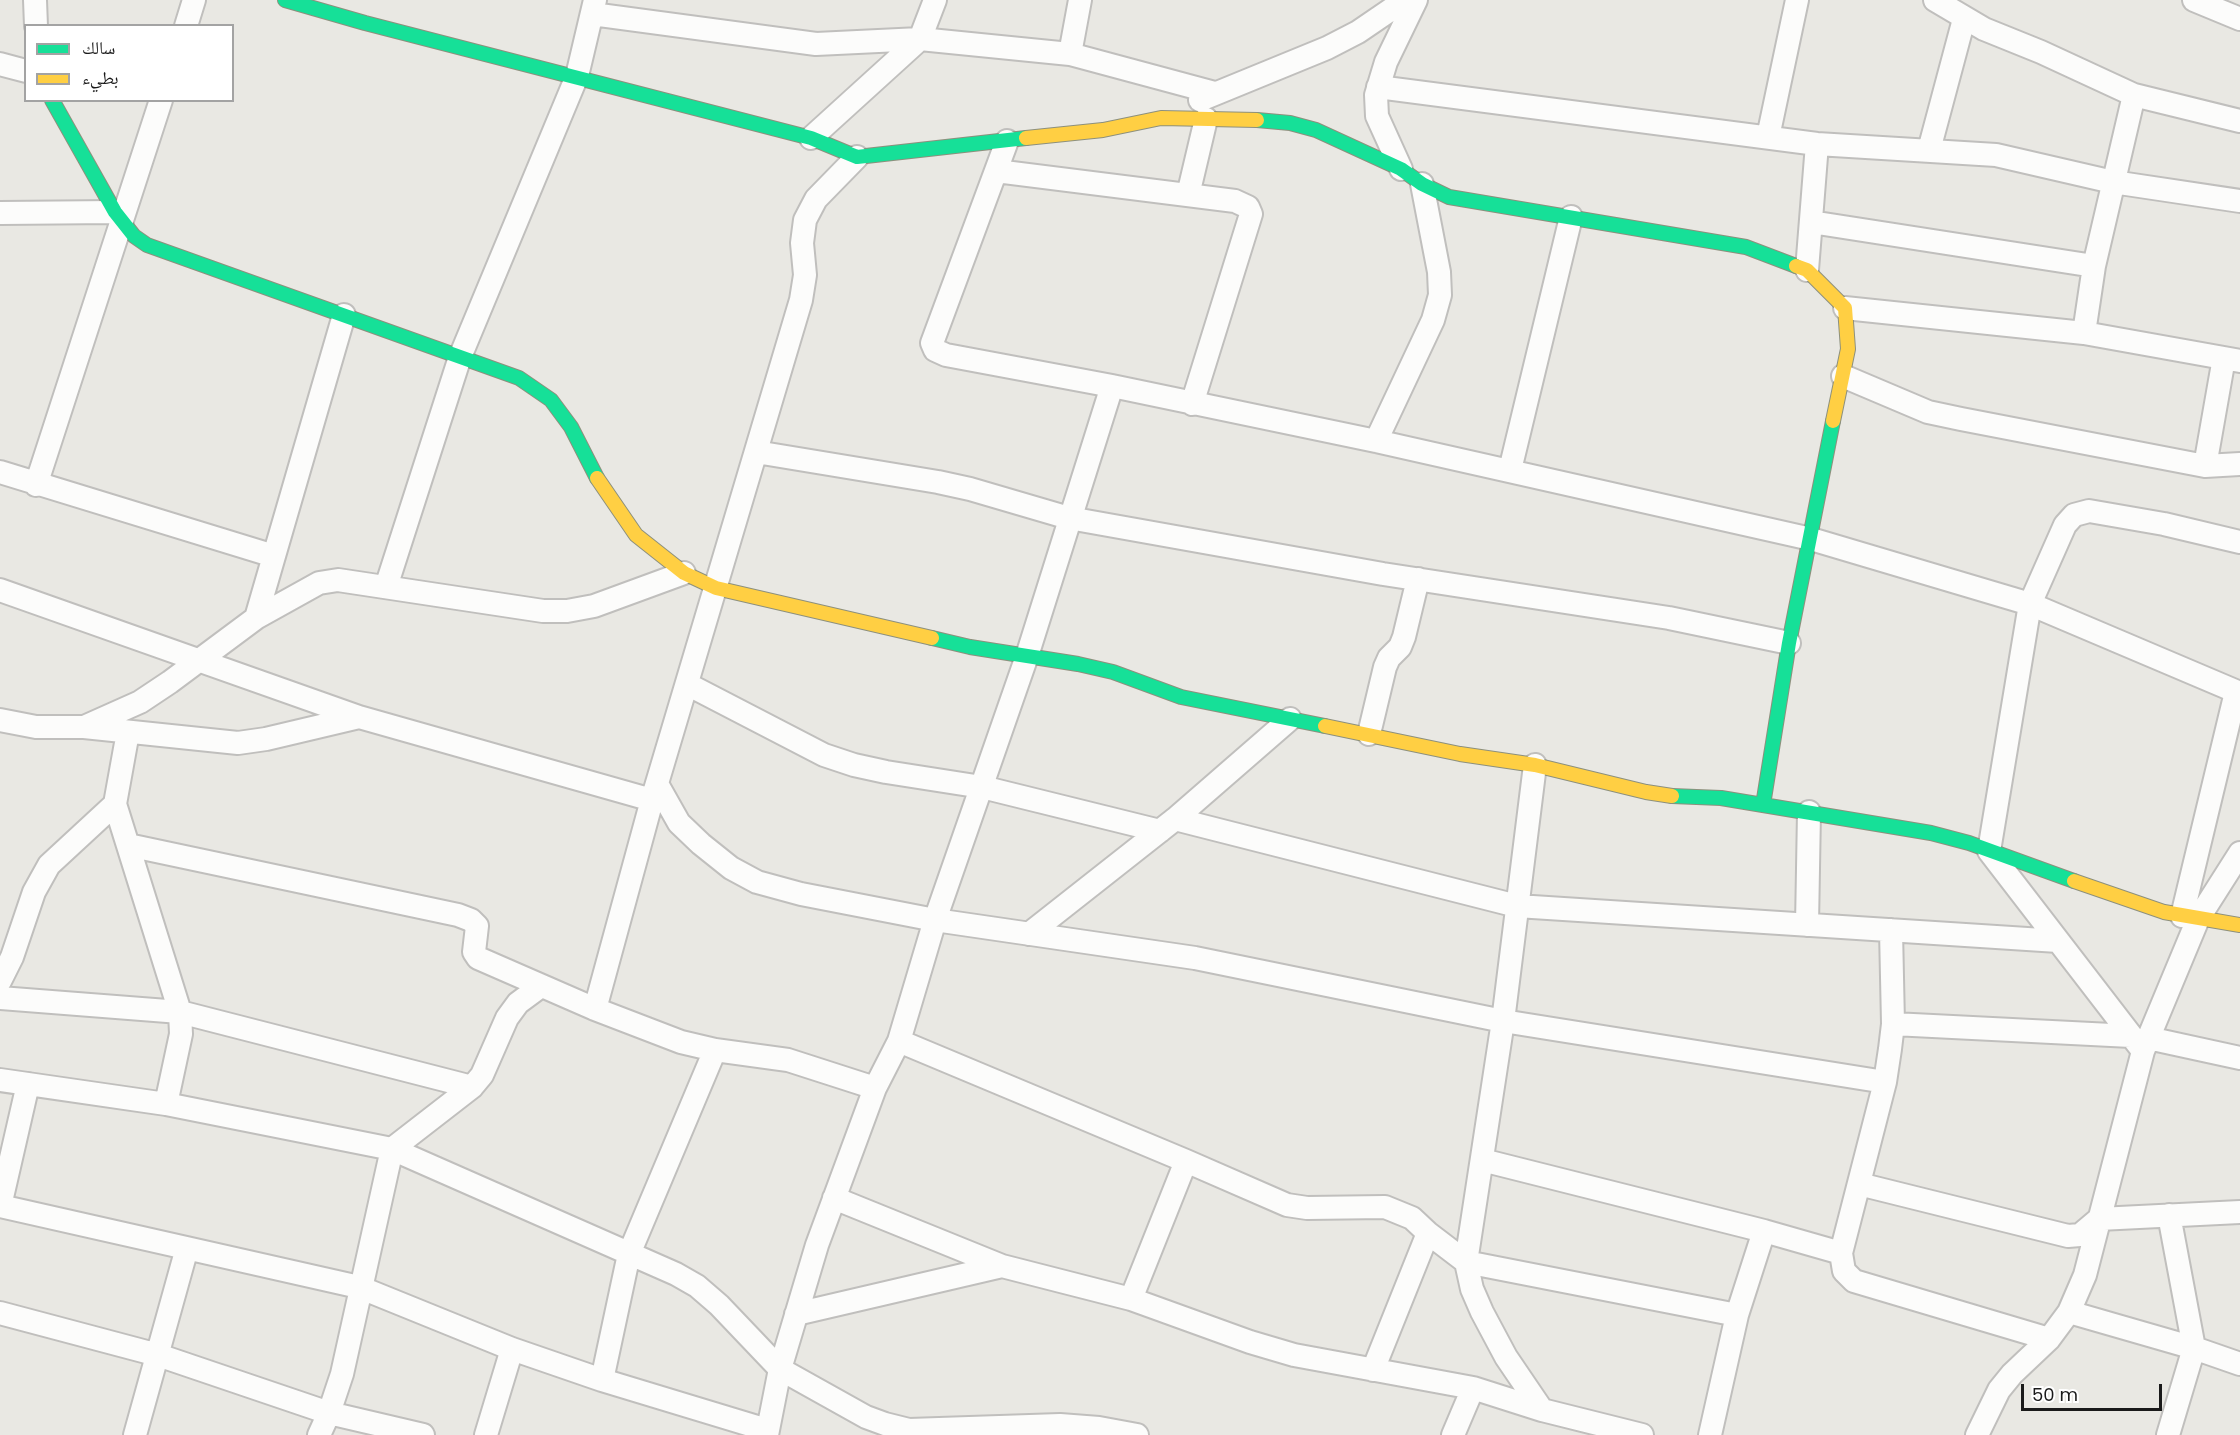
<!DOCTYPE html>
<meta charset="utf-8">
<style>
body{margin:0}
#map{position:relative;width:2240px;height:1435px;overflow:hidden;background:#e9e8e3;font-family:Poppins,"Noto Naskh Arabic",sans-serif}
canvas{display:block}
.legend{position:absolute;left:24px;top:24px;width:210px;height:78px;box-sizing:border-box;background:#fff;border:2px solid #a3a3a3;margin:0;padding:8px 10px;list-style:none;font-size:18px;color:#1a1a1a}
.legend li{display:flex;align-items:center;gap:12px;height:30px}
.legend b{width:30px;border:2px solid #a3a3a3}
.scale{position:absolute;left:2021px;top:1384px;width:141px;height:27px;box-sizing:border-box;border:3px solid #1a1a1a;border-top:0;padding-left:8px;font-size:18px;line-height:21px;white-space:nowrap;color:#1a1a1a;-webkit-text-stroke:4px #fff;paint-order:stroke}
</style>
<div id="map">
<canvas width="2240" height="1435"></canvas>
<ul class="legend">
<li><b style="height:8px;background:#16e098"></b>سالك</li>
<li><b style="height:8px;background:#ffcf43"></b>بطيء</li>
</ul>
<div class="scale">50 m</div>
</div>
<script>
const context = document.querySelector('canvas').getContext('2d');
context.lineJoin = 'round';
const toPath = rows => new Path2D(rows.map(r => 'M' + r).join(''));
function trace(path, color, width, dash) { context.strokeStyle = color; context.lineWidth = width; context.lineCap = dash ? 'butt' : 'round'; context.setLineDash(dash || []); context.stroke(path); }
const street = toPath([
 [35,0,36,26],
 [1935,0,1984,29,2041,52,2134,95,2240,121],
 [2194,0,2240,19],
 [592,14,816,44,920,39,1070,54,1215,93],
 [186,26,194,0],
 [1070,54,1080,0],
 [0,64,26,71],
 [1378,87,1817,144,1996,155,2113,182,2240,201],
 [1200,100,1327,48,1358,32,1405,0],
 [1768,137,1797,0],
 [811,138,920,39,935,0],
 [1007,141,932,343,935,350,946,355,1112,386,1376,441,1811,539,2030,604,2240,693],
 [1929,150,1964,19],
 [1401,169,1377,116,1376,95,1386,62,1416,0],
 [996,171,1235,201,1248,207,1251,214,1192,404],
 [1188,195,1206,119],
 [0,213,115,212],
 [1811,222,2094,266],
 [1807,270,1817,144],
 [1845,308,2084,333,2240,361],
 [2084,333,2094,266,2134,95],
 [1843,376,1928,412,1961,419,2205,466,2240,464],
 [1376,441,1433,320,1440,295,1439,272,1422,184],
 [756,452,938,482,970,489,1069,518,1383,574,1669,618,1789,643],
 [2205,466,2224,358],
 [1510,470,1571,217],
 [0,472,274,556],
 [36,485,161,100],
 [386,587,460,357,577,76,595,0],
 [0,590,359,717,652,800],
 [256,618,344,315],
 [687,684,824,755,854,765,886,772,982,787,1160,831],
 [0,720,36,727,84,727,238,743,266,739,359,717],
 [84,727,140,702,170,682,256,618,319,583,338,580,543,611,567,611,594,606,684,573],
 [128,732,115,804,180,1012,181,1034,166,1104],
 [1369,734,1385,667,1389,658,1400,647,1404,637,1418,579],
 [1535,765,1503,1021,1466,1262,1472,1289,1482,1312,1506,1357,1542,1410,1642,1435],
 [657,784,679,823,701,844,731,868,757,882,801,894,935,920,1195,958,1503,1021,1885,1082],
 [1175,819,1517,906,2058,941],
 [128,845,458,915,471,920,477,926,474,952,478,958,595,1009,681,1042,715,1050,788,1060,875,1088],
 [2182,916,2236,692],
 [1807,925,1809,812],
 [1891,930,1893,1024,1890,1049,1885,1082,1841,1253,1844,1271,1854,1281,2049,1339],
 [1029,934,1175,819,1290,719],
 [0,981,12,957,34,892,49,865,115,804],
 [0,998,180,1012,472,1087],
 [595,1009,652,800,801,300,805,275,802,243,805,220,816,199,857,157],
 [1893,1024,2131,1036],
 [2148,1038,2240,1058],
 [899,1041,1186,1161,1287,1205,1307,1208,1385,1207,1412,1218,1428,1233,1466,1262,1737,1315],
 [2143,1051,1989,851,2030,604,2065,525,2074,515,2089,511,2164,524,2240,542],
 [0,1080,166,1104,392,1149,676,1274,697,1286,719,1305,780,1369,866,1417,885,1424,909,1430,1060,1425,1099,1428,1137,1435],
 [1482,1160,1764,1231,1841,1253],
 [1859,1184,2068,1236,2080,1235,2099,1219,2240,1212],
 [834,1198,1002,1266,1131,1299,1250,1342,1294,1355,1473,1388],
 [0,1206,359,1287,512,1349,602,1380,767,1430],
 [0,1206,28,1084],
 [1131,1299,1186,1161],
 [2069,1312,2194,1348,2240,1364],
 [0,1313,158,1355,329,1413,423,1435],
 [796,1314,1002,1266],
 [1373,1370,1428,1233],
 [602,1380,629,1254,715,1050],
 [135,1435,187,1248],
 [319,1435,329,1413,342,1374,392,1149,472,1087,482,1075,507,1018,518,1003,541,986],
 [486,1435,512,1349],
 [767,1435,780,1369,817,1245,875,1088,899,1041,935,920,1027,656,1112,386],
 [1453,1435,1473,1388,1542,1410],
 [1710,1435,1737,1315,1764,1231],
 [1977,1435,1999,1390,2012,1374,2049,1339,2069,1312,2085,1275,2143,1051,2198,919,2240,853],
 [2168,1435,2194,1348,2169,1215]
]);
const fast = toPath([
 [285,0,365,23,811,138,857,157,1026,138],
 [52,100,115,212,134,236,147,245,519,378,551,400,571,427,597,478],
 [1257,120,1290,123,1316,130,1401,169,1422,184,1449,197,1746,247,1796,266],
 [932,638,970,647,1078,664,1113,672,1181,697,1325,726],
 [1672,796,1721,798,1931,833,1969,843,2074,881],
 [1763,805,1789,643,1833,421]
]);
const slow = toPath([
 [1026,138,1103,130,1161,118,1257,120],
 [1796,266,1807,270,1845,308,1848,349,1833,421],
 [597,478,636,535,684,573,716,588,932,638],
 [1325,726,1460,754,1535,765,1646,792,1672,796],
 [2074,881,2164,912,2240,925]
]);
trace(street, '#c0bfbd', 26);
trace(fast, '#8d907d', 16);
trace(slow, '#8d907d', 16);
trace(street, '#fcfcfb', 22);
trace(fast, '#16e098', 14);
trace(slow, '#ffcf43', 14);
</script>
